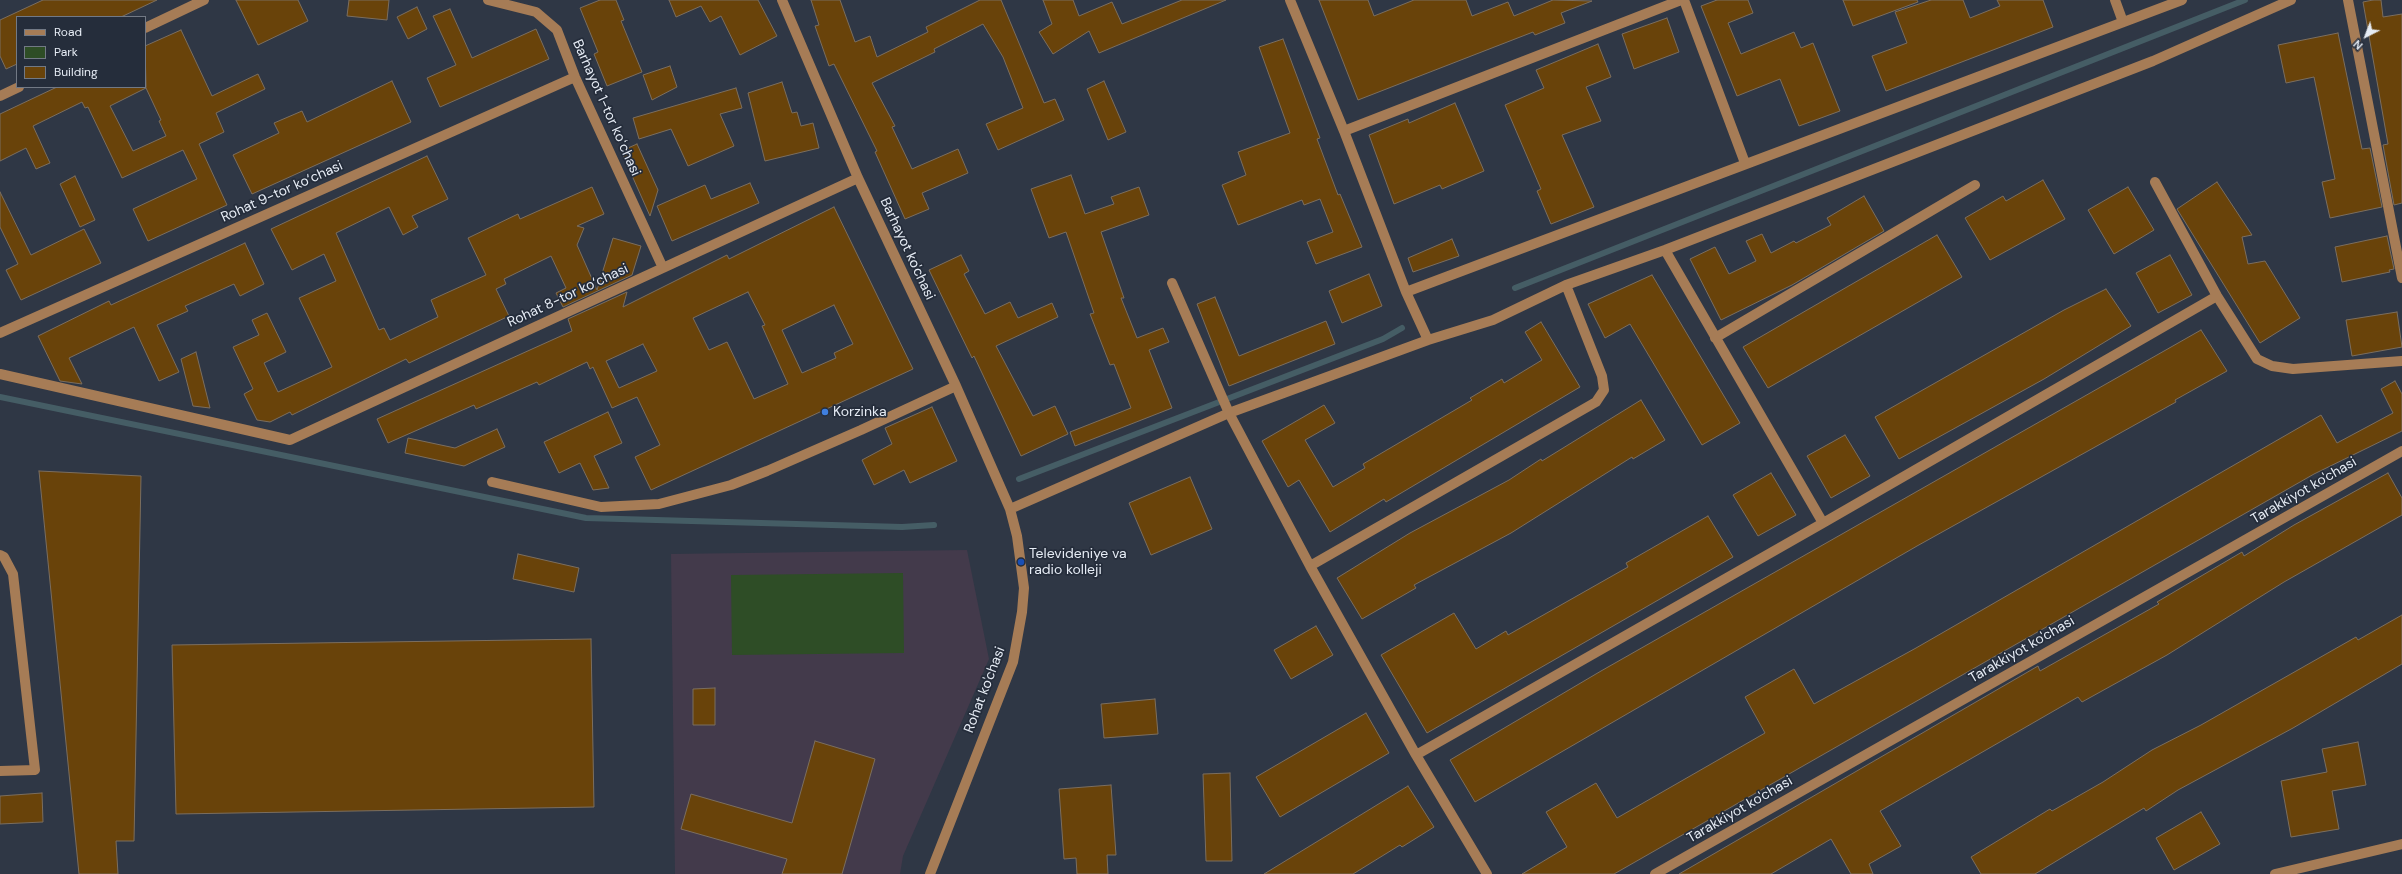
<!DOCTYPE html>
<meta charset="utf-8">
<style>
body{margin:0}
#map{position:relative;width:2402px;height:874px;overflow:hidden;background:#2f3745;font-family:"DM Sans",sans-serif}
canvas{display:block}
.legend{position:absolute;left:16px;top:16px;width:130px;height:72px;box-sizing:border-box;background:#252d3b;border:1px solid #727985;margin:0;padding:5px 7px;list-style:none;font-size:12px;color:#e6ecf5}
.legend li{display:flex;align-items:center;gap:8px;height:20px}
.legend b{width:20px;border:1px solid #727985}
.north{position:absolute;left:2346px;top:16px;width:40px;height:40px;-webkit-text-stroke:3px #252d3b;paint-order:stroke;rotate:222deg;font-size:11px;font-weight:700;line-height:16px;text-align:center;color:#e6ecf5}
.north::after{content:'';display:block;margin:auto;width:14px;height:18px;background:#e6ecf5;clip-path:polygon(50% 0,100% 100%,50% 72%,0 100%)}
</style>
<div id="map">
<canvas width="2402" height="874"></canvas>
<ul class="legend">
<li><b style="height:5px;background:#a67c56"></b>Road</li>
<li><b style="height:11px;background:#2e4d26"></b>Park</li>
<li><b style="height:11px;background:#69430a"></b>Building</li>
</ul>
<div class="north">N</div>
</div>
<script>
const context = document.querySelector('canvas').getContext('2d');
context.lineJoin = 'round';
function fillPath(path, color) { context.fillStyle = color; context.fill(path, 'evenodd'); }
const toPath = rows => new Path2D(rows.map(r => 'M' + r).join(''));
function trace(path, color, width, dash) { context.strokeStyle = color; context.lineWidth = width; context.lineCap = dash ? 'butt' : 'round'; context.setLineDash(dash || []); context.stroke(path); }
function write(font, color, halo, rows, align = 'center') {
  context.font = font + ' "DM Sans",sans-serif'; context.lineWidth = 3.5; context.setLineDash([]); context.textBaseline = 'middle'; context.strokeStyle = halo; context.fillStyle = color; for (const [text, x, y, turn = 0] of rows) {
    context.save(); context.translate(x, y); context.rotate((+turn || 0) * Math.PI / 180); context.textAlign = isNaN(turn) ? turn : align; if (halo) context.strokeText(text, 0, 0); context.fillText(text, 0, 0); context.restore();
  }
}
fillPath(toPath([
 [967,550,989,659,903,856,900,874,675,874,671,554]
]), '#433a4b');
fillPath(toPath([
 [903,573,904,653,732,655,731,575]
]), '#2e4d26');
trace(toPath([
 [1515,288,2245,0],
 [0,397,586,518,902,527,934,525],
 [1019,479,1383,339,1402,328]
]), '#455d65', 6);
const building = toPath([
 [43,0,157,0,121,17,17,17,17,64,6,69,0,56,0,20,43,0],
 [236,0,298,0,308,21,258,45,236,0],
 [349,0,389,0,387,20,347,16,349,0],
 [600,0,616,0,624,20,621,21,642,72,607,86,594,54,598,52,580,8,600,0],
 [669,0,758,0,777,36,740,55,721,16,710,22,701,6,676,17,669,0],
 [811,0,840,0,855,42,870,36,877,57,928,32,926,27,980,0,1001,0,1044,103,1055,99,1064,120,998,150,986,124,1023,108,1003,57,983,24,934,49,935,52,872,83,895,126,892,127,912,169,958,149,968,173,922,193,929,209,905,219,875,152,877,151,834,64,829,66,815,26,819,25,811,0],
 [1043,0,1073,0,1079,16,1112,2,1122,24,1182,0,1226,0,1099,53,1089,31,1053,54,1039,32,1052,24,1043,0],
 [1319,0,1368,0,1374,16,1414,0,1466,0,1472,16,1508,2,1514,16,1553,0,1592,1,1561,13,1565,23,1535,35,1533,32,1358,100,1319,0],
 [1717,0,1748,0,1753,13,1728,23,1741,54,1794,32,1801,48,1813,43,1840,111,1799,126,1780,79,1737,96,1701,6,1717,0],
 [1843,0,1917,0,1918,2,1853,26,1843,0],
 [1931,0,1963,0,1970,18,2000,6,1997,0,2043,0,2053,27,1886,91,1872,56,1907,43,1895,12,1931,0],
 [2373,0,2381,0,2383,17,2402,14,2402,203,2394,205,2383,145,2388,144,2363,2,2373,0],
 [417,7,427,29,408,39,397,17,417,7],
 [450,9,472,58,536,29,549,59,440,107,427,78,456,65,433,16,450,9],
 [1667,18,1679,52,1634,69,1622,34,1667,18],
 [181,30,212,96,258,74,265,89,216,113,224,132,199,144,227,205,148,241,133,209,197,179,183,150,122,178,88,107,85,108,82,102,33,126,50,163,36,169,26,148,0,161,0,114,57,87,146,87,145,46,181,30],
 [146,88,161,120,159,121,166,136,133,151,110,106,146,88],
 [2338,33,2362,149,2370,148,2382,207,2330,218,2322,182,2335,179,2314,77,2286,83,2278,45,2338,33],
 [1283,39,1320,138,1317,139,1338,195,1340,194,1362,247,1316,264,1307,242,1333,232,1320,199,1304,205,1302,200,1238,225,1222,185,1246,175,1238,152,1290,133,1259,47,1283,39],
 [1598,44,1611,77,1586,87,1601,121,1562,135,1594,207,1551,224,1537,191,1541,189,1505,105,1544,88,1536,70,1598,44],
 [670,66,677,87,652,100,643,75,670,66],
 [392,81,411,122,252,194,233,155,279,133,274,123,302,111,307,122,392,81],
 [1104,81,1126,132,1108,140,1087,89,1104,81],
 [782,82,792,113,797,112,801,126,813,123,819,148,765,161,748,93,782,82],
 [736,88,742,108,720,114,734,146,688,166,671,129,639,139,633,118,736,88],
 [1455,103,1484,171,1442,189,1440,185,1394,204,1369,135,1408,119,1409,123,1455,103],
 [637,144,658,190,650,216,621,151,637,144],
 [427,156,448,199,412,216,418,227,403,235,389,207,336,233,379,330,384,328,390,340,438,317,431,300,486,275,468,238,518,214,520,219,592,187,604,214,577,226,584,228,577,245,597,290,613,238,641,246,632,275,563,307,556,293,566,288,551,256,504,279,506,284,496,289,509,316,409,363,406,359,292,415,290,412,270,422,257,420,244,394,253,389,233,347,259,335,252,320,267,313,286,352,264,363,278,392,332,367,299,298,336,281,324,254,292,270,271,229,427,156],
 [1071,175,1085,214,1114,204,1111,197,1139,187,1149,215,1101,232,1124,298,1121,298,1137,338,1163,328,1169,342,1149,350,1172,408,1075,446,1070,432,1131,408,1114,364,1110,365,1090,314,1094,313,1066,232,1049,238,1031,189,1071,175],
 [75,176,95,220,80,227,60,184,75,176],
 [2043,180,2065,219,1990,260,1965,218,2003,196,2006,201,2043,180],
 [2217,182,2252,235,2242,237,2248,264,2265,261,2300,318,2260,343,2177,209,2217,182],
 [750,183,759,203,672,241,657,206,705,185,711,199,750,183],
 [2128,187,2154,230,2114,254,2088,210,2128,187],
 [0,192,31,255,84,229,101,263,21,300,6,270,18,264,0,227,0,192],
 [1864,196,1884,231,1792,285,1721,320,1690,259,1715,247,1729,274,1756,261,1746,241,1762,234,1771,253,1794,241,1796,243,1831,225,1827,218,1864,196],
 [834,207,913,369,651,490,635,457,660,445,637,397,612,408,593,367,590,369,587,362,539,385,537,382,476,409,474,405,388,443,377,419,572,331,568,319,627,292,623,307,727,255,729,259,834,207],
 [748,292,765,325,762,326,788,384,754,399,727,342,709,350,693,318,748,292],
 [834,305,853,344,834,353,836,358,802,373,782,330,834,305],
 [643,344,657,371,619,388,606,361,643,344],
 [1937,235,1962,277,1768,388,1743,347,1937,235],
 [2387,236,2394,269,2389,270,2390,272,2342,282,2335,247,2387,236],
 [1452,239,1459,256,1413,272,1408,258,1452,239],
 [245,243,264,284,240,296,234,284,185,306,188,311,157,325,179,372,159,381,134,327,69,358,82,384,60,381,38,336,109,301,111,305,245,243],
 [961,255,969,271,964,274,985,314,1010,302,1018,318,1052,303,1058,317,996,346,1033,416,1055,406,1068,434,1021,456,974,356,972,358,929,270,961,255],
 [2170,255,2192,295,2158,313,2136,273,2170,255],
 [1369,274,1382,306,1342,323,1329,291,1369,274],
 [1652,275,1740,423,1702,445,1630,324,1605,338,1588,304,1652,275],
 [2106,289,2131,326,2044,379,1899,459,1875,417,2064,310,2106,289],
 [1215,297,1239,356,1326,321,1335,344,1229,386,1197,304,1215,297],
 [2397,312,2402,347,2352,356,2346,320,2397,312],
 [1541,322,1580,387,1386,502,1384,499,1330,532,1299,480,1288,487,1262,441,1324,405,1335,423,1305,440,1333,487,1365,468,1363,464,1472,400,1470,398,1502,379,1504,383,1542,360,1525,332,1541,322],
 [2201,330,2227,371,2175,400,2176,402,1917,546,1475,802,1450,760,1601,671,2201,330],
 [196,352,210,408,193,406,181,359,196,352],
 [2395,381,2402,394,2402,431,2314,474,1614,874,1522,874,1567,847,1546,812,1596,783,1617,818,1765,733,1745,697,1794,669,1814,704,1916,648,2321,415,2337,443,2393,413,2381,389,2395,381],
 [1641,400,1665,440,1633,459,1632,457,1511,533,1414,585,1416,588,1362,619,1337,578,1410,533,1509,480,1541,459,1542,461,1641,400],
 [932,407,957,461,910,483,904,470,874,485,862,460,892,444,885,428,932,407],
 [608,412,622,443,594,456,609,488,593,490,580,463,559,473,544,442,608,412],
 [497,429,505,447,464,466,405,453,408,438,455,448,497,429],
 [1845,435,1870,476,1831,498,1807,456,1845,435],
 [39,471,141,476,134,841,116,841,118,874,79,874,39,471],
 [1771,473,1796,515,1758,536,1733,495,1771,473],
 [2388,473,2402,498,2402,515,2284,582,2167,655,2082,702,2078,697,1880,811,1901,846,1869,864,1873,874,1851,874,1831,839,1771,874,1679,874,2038,666,2040,671,2159,604,2157,602,2242,552,2244,556,2294,525,2388,473],
 [1190,477,1212,529,1151,555,1129,503,1190,477],
 [1708,516,1733,557,1427,733,1381,655,1454,613,1476,649,1506,631,1508,635,1628,567,1626,563,1708,516],
 [518,554,579,568,574,592,513,579,518,554],
 [2402,615,2402,664,2293,728,2178,790,2146,811,2144,808,2035,874,1981,874,1971,857,2050,809,2052,811,2103,782,2152,750,2201,725,2356,637,2358,640,2402,615],
 [1316,626,1333,655,1291,679,1274,650,1316,626],
 [591,639,594,807,176,814,172,645,591,639],
 [715,688,715,725,693,725,693,689,715,688],
 [1155,699,1158,734,1104,738,1101,704,1155,699],
 [1366,713,1389,753,1280,817,1256,777,1366,713],
 [815,741,875,759,842,874,782,874,787,859,681,829,691,794,792,823,815,741],
 [2358,742,2366,785,2332,791,2339,829,2291,837,2281,781,2327,772,2322,749,2358,742],
 [1230,773,1232,861,1206,861,1203,774,1230,773],
 [1111,785,1116,855,1107,855,1108,874,1077,874,1076,858,1064,859,1059,789,1111,785],
 [1408,786,1434,827,1402,847,1400,845,1353,874,1264,874,1408,786],
 [42,793,43,822,0,824,0,796,42,793],
 [2201,812,2220,844,2174,870,2156,838,2201,812]
]);
fillPath(building, '#69430a');
trace(building, '#7b6e5f', 1);
trace(toPath([
 [488,0,536,12,557,30,575,77,663,268],
 [782,0,858,178,956,386,1010,509,1017,536,1024,588,1022,612,1013,662,930,874],
 [1290,0,1344,131,1406,292,1428,340],
 [1684,0,1745,163],
 [2115,0,2123,22],
 [2348,0,2402,278],
 [145,28,204,0],
 [0,96,19,87],
 [1344,131,1681,0],
 [2155,182,2217,296,2257,359,2272,366,2293,369,2402,361],
 [1665,250,1823,523],
 [1172,283,1229,413,1310,566,1416,755,1487,874],
 [1406,292,2182,0],
 [0,333,575,77],
 [1715,338,1975,185],
 [0,374,290,440,858,178],
 [492,482,601,507,659,504,731,485,767,471,861,430,956,386],
 [1010,509,1229,413,1428,340,1493,320,1566,285,1665,250,2153,61,2291,0],
 [0,555,4,557,13,574,35,770,0,771],
 [1310,566,1596,402,1604,390,1602,376,1566,285],
 [1416,755,1823,523,2217,296],
 [1655,874,2402,451],
 [2275,874,2402,844]
]), '#a67c56', 10);
for (const [x, y, r, color] of [
 [825,412,4,"#3f7fe0"],
 [1021,562,4,"#1a4fb4"]
]) { const dot = new Path2D(); dot.arc(x, y, r, 0, 2 * Math.PI); context.fillStyle = color; context.fill(dot); trace(dot, '#252d3b', 1.5); }
write('14px', '#e6ecf5', '#252d3b', [
 ["Barhayot 1-tor koʻchasi",606,108,66],
 ["Rohat 9-tor ko‘chasi",282,192,-24],
 ["Barhayot ko'chasi",907,249,65],
 ["Rohat 8-tor ko‘chasi",568,296,-25],
 ["Tarakkiyot ko'chasi",2304,491,-30],
 ["Tarakkiyot ko'chasi",2022,650,-30],
 ["Rohat ko'chasi",985,690,-69],
 ["Tarakkiyot ko'chasi",1740,810,-30]
]);
write('14px', '#e6ecf5', '#252d3b', [
 ["Korzinka",833,412],
 ["Televideniye va",1029,554],
 ["radio kolleji",1029,570]
], 'left');
</script>
